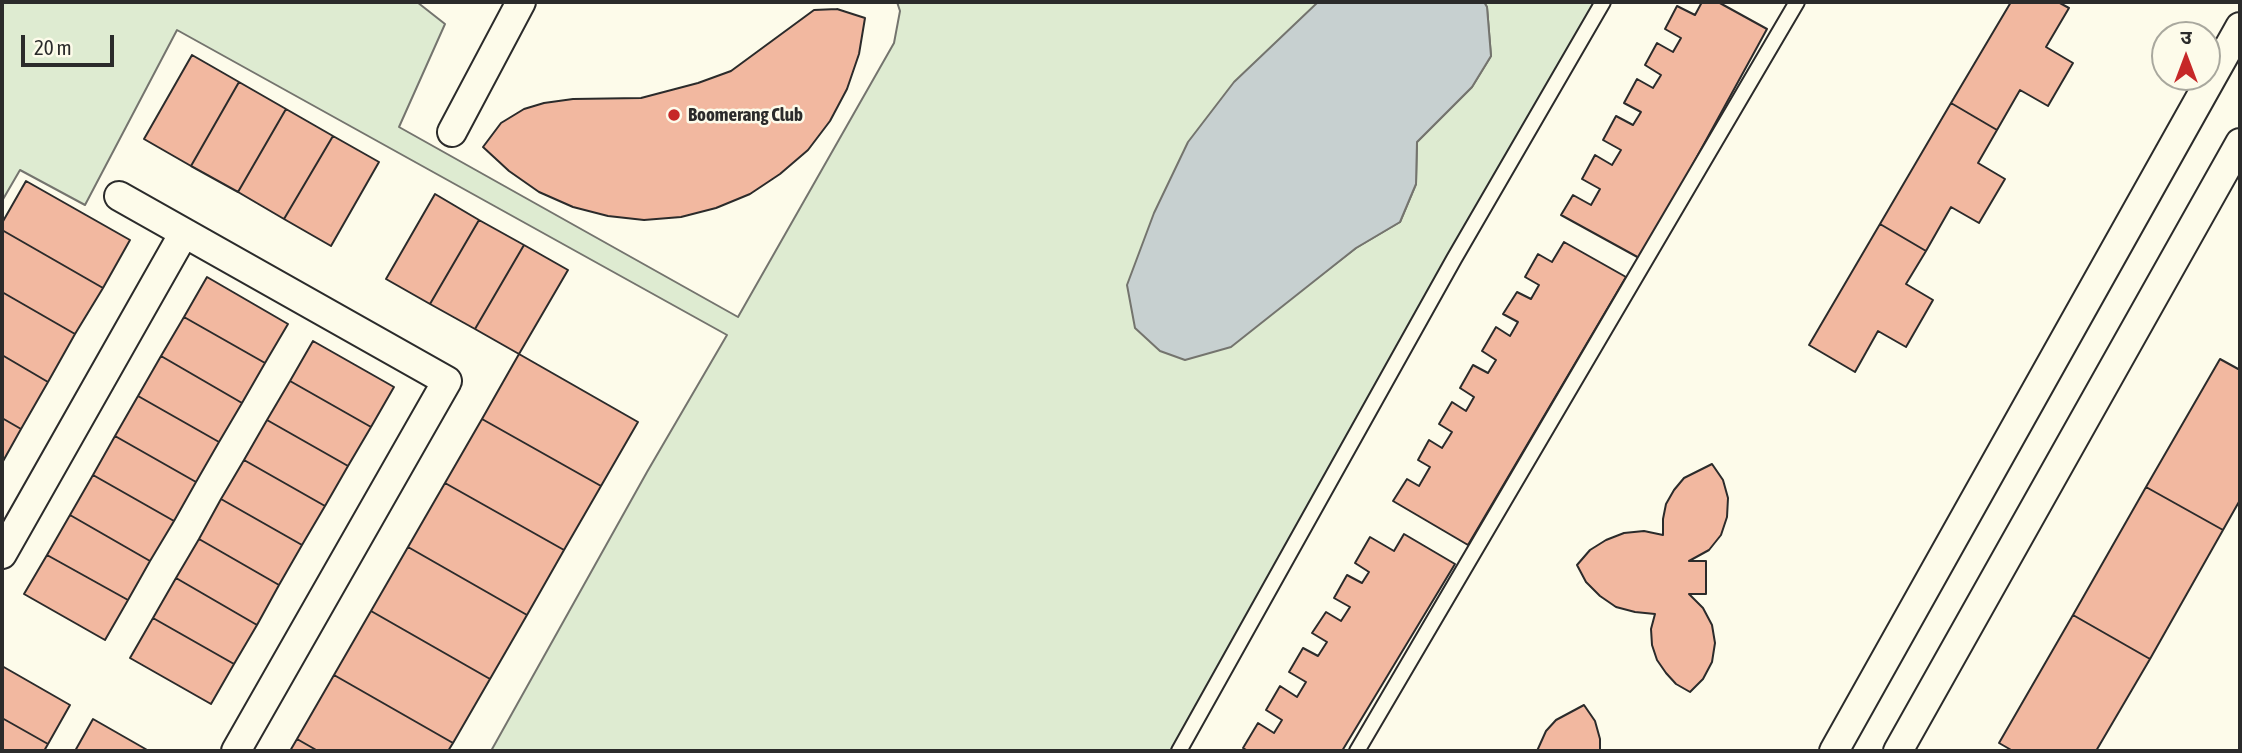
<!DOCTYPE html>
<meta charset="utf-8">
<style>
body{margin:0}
#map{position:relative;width:2242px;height:753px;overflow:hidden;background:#fdfbea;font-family:"Asap Condensed","Noto Sans Devanagari",sans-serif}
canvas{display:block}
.frame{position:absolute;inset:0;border:4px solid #2b2b2b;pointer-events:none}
.north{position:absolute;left:2151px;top:21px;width:70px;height:70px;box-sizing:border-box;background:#fdfbea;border:2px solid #a9a89e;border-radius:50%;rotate:0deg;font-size:19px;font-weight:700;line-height:28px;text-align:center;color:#2b2b2b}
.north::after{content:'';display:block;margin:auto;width:24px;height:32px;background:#c62828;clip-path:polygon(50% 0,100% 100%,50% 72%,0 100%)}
.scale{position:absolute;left:21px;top:35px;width:93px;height:32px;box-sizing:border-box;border:4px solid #2b2b2b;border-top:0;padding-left:9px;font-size:21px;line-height:24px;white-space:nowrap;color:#2b2b2b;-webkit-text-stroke:5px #fdfbea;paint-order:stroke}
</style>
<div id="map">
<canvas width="2242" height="753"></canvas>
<div class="frame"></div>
<div class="north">उ</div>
<div class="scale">20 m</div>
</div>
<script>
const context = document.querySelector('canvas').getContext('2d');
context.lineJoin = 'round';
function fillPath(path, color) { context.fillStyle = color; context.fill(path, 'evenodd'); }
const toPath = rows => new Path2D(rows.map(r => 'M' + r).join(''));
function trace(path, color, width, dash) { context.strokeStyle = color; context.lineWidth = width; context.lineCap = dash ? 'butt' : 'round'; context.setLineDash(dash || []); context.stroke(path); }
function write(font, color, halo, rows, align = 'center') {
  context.font = font + ' "Asap Condensed",sans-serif'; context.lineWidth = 5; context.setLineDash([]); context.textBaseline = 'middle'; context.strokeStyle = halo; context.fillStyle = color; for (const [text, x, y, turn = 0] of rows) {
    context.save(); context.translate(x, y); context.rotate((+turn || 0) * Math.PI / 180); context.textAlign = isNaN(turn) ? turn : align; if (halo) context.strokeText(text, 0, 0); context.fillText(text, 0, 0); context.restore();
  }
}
const green = toPath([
 [2,2,417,2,445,24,399,127,738,317,894,43,900,11,897,2,1318,2,1299,292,1356,248,1400,222,1416,184,1417,142,1472,87,1491,56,1487,7,1484,2,1605,2,1183,751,491,751,647,472,727,335,177,30,85,205,20,170,2,201,2,2]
]);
fillPath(green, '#deebd1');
trace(green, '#74746e', 2);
const water = toPath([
 [1318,2,1484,2,1487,7,1491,56,1472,87,1417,142,1416,184,1400,222,1356,248,1231,347,1185,360,1160,351,1135,328,1127,285,1154,213,1188,142,1234,82,1318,2]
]);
fillPath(water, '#c7d0d0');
trace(water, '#74746e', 2);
const building = toPath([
 [1702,2,1718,2,1767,29,1641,259,1561,215,1573,195,1591,205,1600,189,1582,179,1595,155,1612,165,1621,150,1603,140,1616,116,1633,125,1641,112,1624,103,1637,79,1653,88,1661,75,1645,65,1657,43,1673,52,1681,38,1665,29,1677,6,1695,15,1702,2],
 [2011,2,2058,2,2069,8,2046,47,2073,63,2048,106,2020,90,1997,130,1951,103,2011,2],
 [837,9,865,18,859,54,847,89,830,121,808,150,780,174,750,194,716,208,681,217,644,220,608,216,573,207,539,192,509,171,483,147,501,123,524,109,544,103,573,99,641,98,698,83,731,71,814,10,837,9],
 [192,55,239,82,191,166,144,139,192,55],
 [239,82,286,109,238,192,191,166,239,82],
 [1951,103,1997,130,1978,163,2005,179,1979,223,1951,207,1926,251,1880,224,1951,103],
 [286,109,333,136,284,219,238,192,286,109],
 [333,136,379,162,331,246,284,219,333,136],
 [26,181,130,240,103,288,2,230,2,223,26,181],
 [435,194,479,220,430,304,386,279,435,194],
 [479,220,524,245,475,329,430,304,479,220],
 [1880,224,1926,251,1906,284,1933,300,1906,347,1878,331,1855,372,1809,345,1880,224],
 [2,230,103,288,75,334,2,292,2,230],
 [1564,242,1626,277,1468,545,1393,501,1407,479,1419,486,1430,467,1418,460,1429,440,1442,448,1452,432,1439,424,1452,402,1466,411,1474,397,1460,388,1473,365,1488,373,1496,360,1482,351,1496,327,1510,336,1518,322,1503,314,1517,292,1531,299,1539,285,1525,277,1538,254,1552,262,1564,242],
 [524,245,568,270,519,354,475,329,524,245],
 [207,277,288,324,265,363,184,317,207,277],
 [2,292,75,334,48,382,2,355,2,292],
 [184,317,265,363,242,403,161,356,184,317],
 [313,341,394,387,371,427,290,381,313,341],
 [519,354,638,422,601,486,482,419,519,354],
 [2,355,48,382,21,429,2,418,2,355],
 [161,356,242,403,219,442,138,396,161,356],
 [2220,359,2240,370,2240,500,2223,530,2146,487,2220,359],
 [290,381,371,427,348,466,267,420,290,381],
 [138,396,219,442,196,482,115,436,138,396],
 [2,418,21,429,2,463,2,418],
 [482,419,601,486,564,550,445,483,482,419],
 [267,420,348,466,325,506,244,460,267,420],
 [115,436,196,482,174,521,93,475,115,436],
 [244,460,325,506,302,545,221,499,244,460],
 [1712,464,1723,480,1728,498,1727,517,1721,535,1709,550,1689,561,1706,561,1706,594,1689,594,1703,608,1712,625,1715,643,1712,662,1703,679,1690,692,1676,684,1666,673,1657,660,1652,645,1651,629,1655,614,1635,612,1616,607,1600,596,1586,582,1577,565,1590,550,1606,540,1624,533,1644,531,1663,535,1663,519,1666,504,1674,490,1684,478,1712,464],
 [93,475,174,521,150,561,70,515,93,475],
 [445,483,564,550,527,615,408,547,445,483],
 [2146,487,2223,530,2150,659,2073,615,2146,487],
 [221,499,302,545,279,585,199,539,221,499],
 [70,515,150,561,128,600,47,555,70,515],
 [1404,534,1455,564,1342,751,1248,751,1243,748,1258,723,1274,733,1282,720,1266,710,1280,686,1297,697,1306,682,1289,672,1303,648,1318,656,1327,642,1312,633,1326,612,1341,621,1350,607,1334,598,1347,575,1362,583,1369,572,1355,563,1370,537,1394,551,1404,534],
 [199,539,279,585,257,625,176,578,199,539],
 [408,547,527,615,490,679,371,611,408,547],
 [47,555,128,600,105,640,24,594,47,555],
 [176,578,257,625,234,664,153,618,176,578],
 [371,611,490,679,453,743,334,675,371,611],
 [2073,615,2150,659,2096,751,2013,751,1999,743,2073,615],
 [153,618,234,664,211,704,130,658,153,618],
 [2,666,70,705,48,744,2,718,2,666],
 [334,675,453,743,448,751,318,751,297,739,334,675],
 [1584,705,1595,721,1600,739,1600,751,1537,751,1546,731,1556,720,1584,705],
 [2,718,48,744,44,751,2,751,2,718],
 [93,719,149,751,75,751,93,719],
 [297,739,318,751,290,751,297,739]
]);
fillPath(building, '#f2b8a0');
trace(building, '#2b2b2b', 2);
const service = toPath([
 [1179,751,1454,259,1603,2],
 [1357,751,1797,2]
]);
const minor = toPath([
 [452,132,521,2],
 [119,196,447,381,236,751],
 [2,554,184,233],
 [1834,751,2240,27],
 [1898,751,2240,143]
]);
trace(service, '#2b2b2b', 18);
trace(minor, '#2b2b2b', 32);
trace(service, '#fdfbea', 14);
trace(minor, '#fdfbea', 28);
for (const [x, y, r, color] of [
 [674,115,7,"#c62828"]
]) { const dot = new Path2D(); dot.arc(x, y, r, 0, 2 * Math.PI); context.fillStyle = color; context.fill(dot); trace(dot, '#fdfbea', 2.5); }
write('bold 19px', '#2b2b2b', '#fdfbea', [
 ["Boomerang Club",688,115]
], 'left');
</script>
